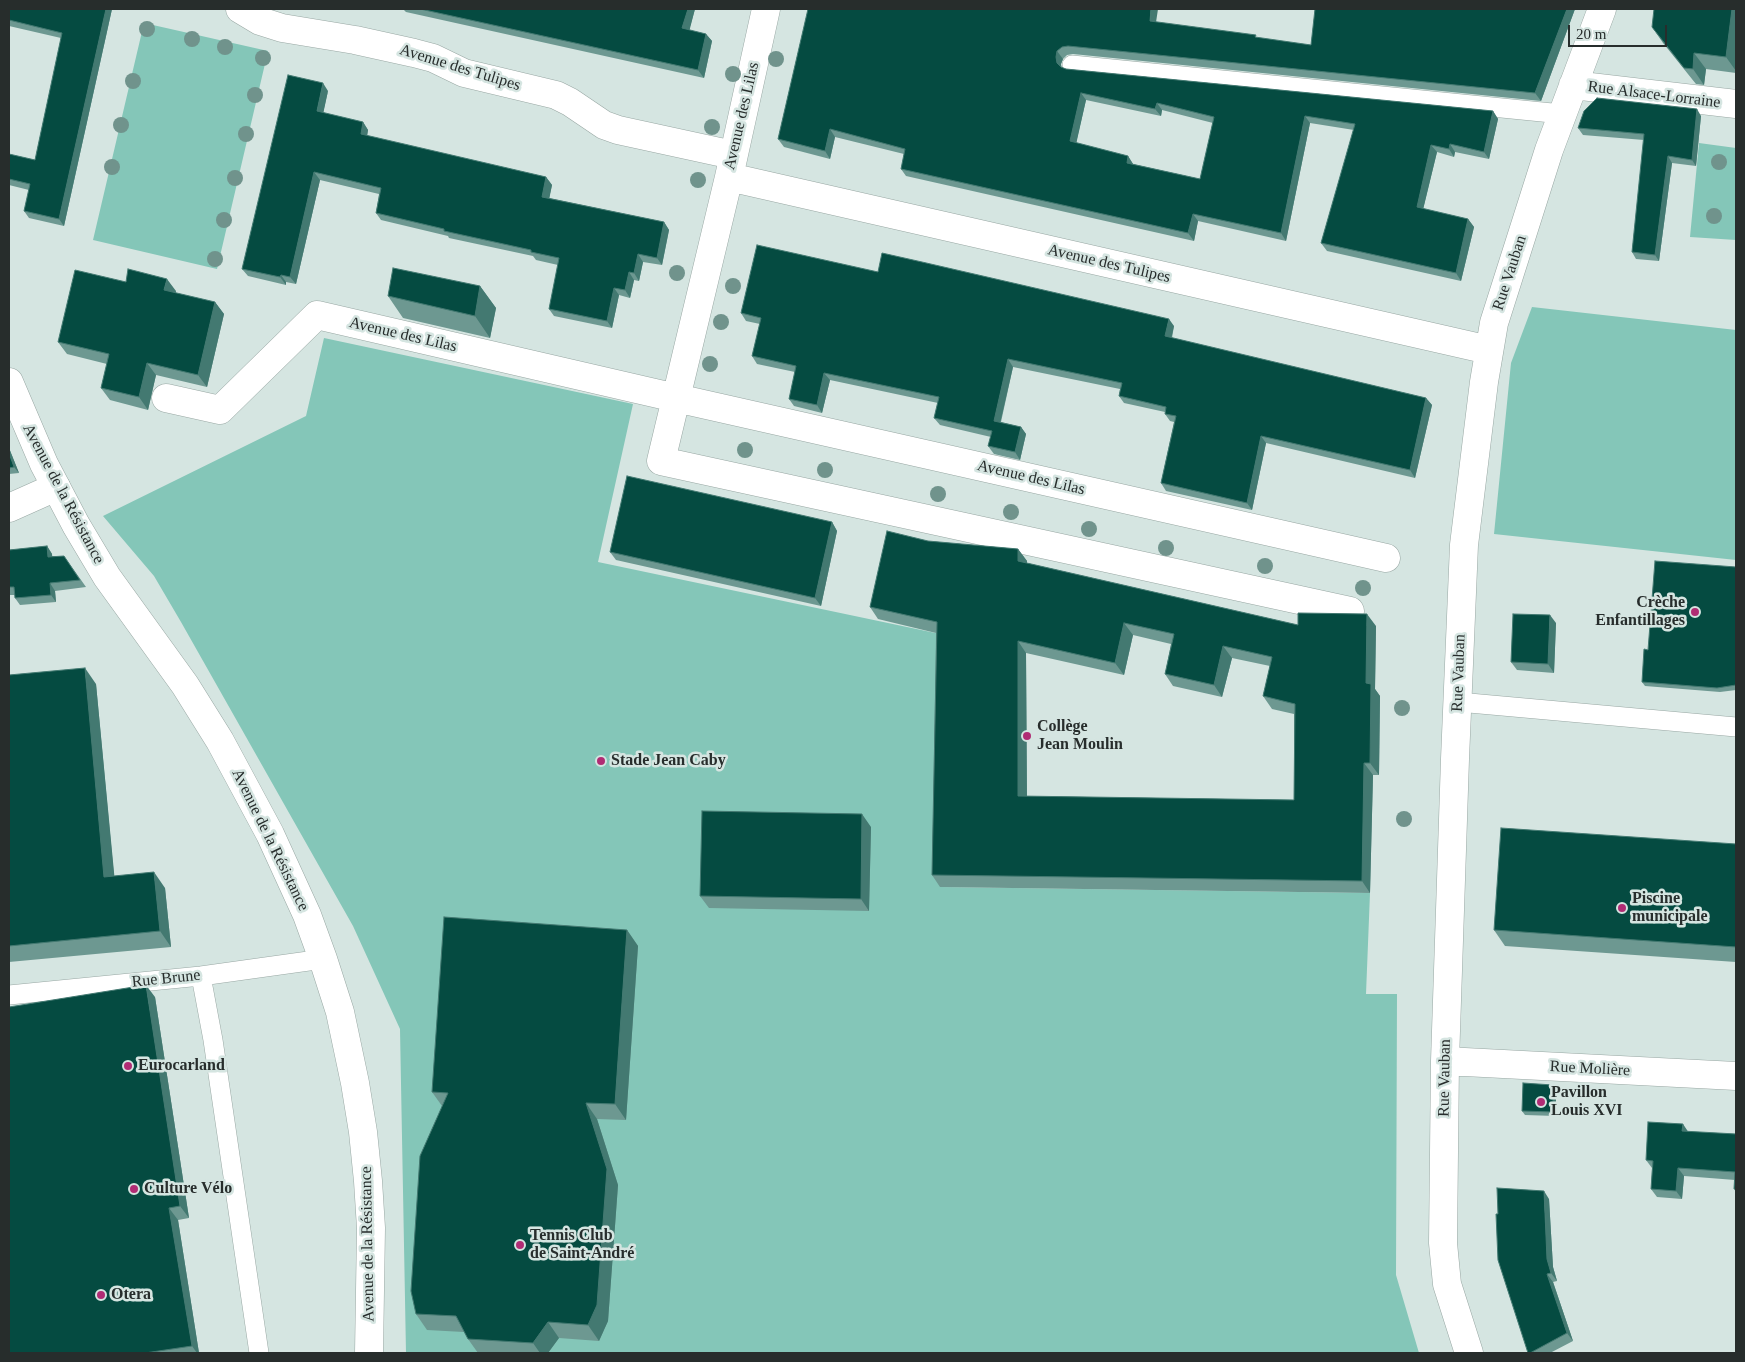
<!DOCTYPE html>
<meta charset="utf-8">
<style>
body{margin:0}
#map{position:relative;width:1745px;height:1362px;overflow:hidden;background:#d5e5e1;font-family:"Times New Roman",serif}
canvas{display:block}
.frame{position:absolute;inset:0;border:10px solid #272d2c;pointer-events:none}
.scale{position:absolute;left:1568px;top:25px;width:99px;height:22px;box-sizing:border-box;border:2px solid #272d2c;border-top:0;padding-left:6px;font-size:15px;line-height:18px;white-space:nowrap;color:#272d2c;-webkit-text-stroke:4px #d5e5e1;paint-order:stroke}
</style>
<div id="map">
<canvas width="1745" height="1362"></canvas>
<div class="frame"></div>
<div class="scale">20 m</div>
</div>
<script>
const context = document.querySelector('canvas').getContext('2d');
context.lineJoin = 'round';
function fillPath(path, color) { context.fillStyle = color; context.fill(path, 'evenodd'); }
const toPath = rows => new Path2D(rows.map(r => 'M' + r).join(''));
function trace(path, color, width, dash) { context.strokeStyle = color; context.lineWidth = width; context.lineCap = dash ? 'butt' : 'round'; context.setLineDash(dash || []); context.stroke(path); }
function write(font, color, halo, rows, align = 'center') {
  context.font = font + ' "Times New Roman",serif'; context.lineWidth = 5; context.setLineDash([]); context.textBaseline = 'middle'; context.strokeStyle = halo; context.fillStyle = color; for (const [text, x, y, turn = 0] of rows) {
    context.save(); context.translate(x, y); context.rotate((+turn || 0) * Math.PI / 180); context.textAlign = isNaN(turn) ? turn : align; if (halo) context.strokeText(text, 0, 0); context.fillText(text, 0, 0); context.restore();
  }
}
fillPath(toPath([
 [144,23,268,51,217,269,93,240],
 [1699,143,1736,148,1736,240,1690,237],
 [1532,307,1736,330,1736,560,1494,534,1511,363],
 [324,338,633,404,598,562,945,635,941,887,1370,893,1366,994,1397,994,1396,1275,1419,1353,406,1353,400,1029,353,926,181,622,154,576,103,516,306,416]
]), '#84c6b8');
const service = toPath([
 [1072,65,1562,114],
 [1458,702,1736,727],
 [201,976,213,1040,259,1353],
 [9,995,201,976,323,959]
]);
const minor = toPath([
 [240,9,260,21,282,28,355,40,414,53,433,58,464,73,556,95,570,102,604,125,618,130,733,155],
 [766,9,729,177,661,461,1350,611],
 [1573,85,1736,104],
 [729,177,1489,350],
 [166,398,220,410,317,315,676,398,1386,558],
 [9,508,56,487],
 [1445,1061,1736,1076],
 [1469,1353,1447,1284,1443,1243,1445,1061,1455,759,1464,545,1484,382,1494,323,1549,150,1602,9]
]);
const secondary = toPath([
 [9,382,44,464,76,525,107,577,185,685,220,741,270,834,307,915,323,959,340,1012,355,1083,363,1132,368,1181,371,1228,369,1353]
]);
trace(service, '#98a7a3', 20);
trace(minor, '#98a7a3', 29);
trace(secondary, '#98a7a3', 29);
trace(service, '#fff', 19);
trace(minor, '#fff', 28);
trace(secondary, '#fff', 28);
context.fillStyle = '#70938c';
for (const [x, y] of [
 [147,29],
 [192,39],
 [225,47],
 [263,58],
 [776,59],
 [733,74],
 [133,81],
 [255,95],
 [121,125],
 [712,127],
 [246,134],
 [1719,162],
 [112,167],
 [235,178],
 [698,180],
 [1714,216],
 [224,220],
 [215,259],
 [677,273],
 [733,286],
 [721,322],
 [710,364],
 [745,450],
 [825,470],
 [938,494],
 [1011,512],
 [1089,529],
 [1166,548],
 [1265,566],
 [1363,588],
 [1402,708],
 [1404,819]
]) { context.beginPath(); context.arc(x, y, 8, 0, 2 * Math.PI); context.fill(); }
fillPath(toPath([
 [9,9,112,9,64,226,29,218,24,211,29,190,9,185,9,154,35,160,61,38,9,26],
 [403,9,695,9,689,30,706,34,712,41,704,78,406,12],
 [808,9,1156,22,1258,38,1311,45,1315,9,1575,9,1541,101,1073,54,1067,55,1063,59,1061,64,1061,67,1066,69,1493,111,1498,119,1489,159,1455,152,1454,157,1437,152,1423,209,1468,219,1474,227,1461,281,1327,251,1321,243,1354,130,1310,123,1286,241,1198,221,1194,241,906,176,901,169,904,154,835,137,830,159,784,147,778,139],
 [1086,100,1161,116,1162,110,1213,123,1200,179,1133,164,1128,156,1076,143],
 [1736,9,1736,73,1706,69,1704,85,1696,84,1663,43,1652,27],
 [328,91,323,113,363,122,368,130,367,136,546,177,552,185,549,198,664,222,669,230,662,265,643,262,639,281,634,280,630,298,619,295,612,328,554,316,549,309,558,265,536,260,533,256,449,238,448,236,381,220,376,213,379,194,320,180,296,284,286,282,286,285,248,276,242,269],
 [1701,116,1696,166,1672,163,1659,261,1636,259,1632,252,1644,140,1583,135,1578,128],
 [878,272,1174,326,1172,338,1426,398,1432,405,1415,478,1266,443,1252,510,1166,491,1161,483,1174,422,1170,421,1165,414,1165,412,1124,403,1119,396,1120,389,1013,367,1001,422,1021,427,1026,434,1020,460,994,454,988,446,991,437,940,425,934,418,938,403,830,380,822,413,794,406,789,399,795,372,757,364,752,356,760,324,746,321,741,313],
 [126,282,176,291,175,293,215,302,224,314,207,387,156,375,148,410,110,400,101,388,107,364,67,354,58,342],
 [480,286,496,308,490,338,403,318,388,296],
 [9,448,19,473,9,474],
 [832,522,837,531,821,606,616,560,610,552],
 [928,541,1018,549,1027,561,1027,563,1298,625,1376,626,1375,689,1380,696,1379,775,1373,775,1370,893,940,887,932,875,936,633,878,619,870,607],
 [1133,635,1171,644,1165,674,1173,686,1222,697,1232,658,1270,666,1263,696,1272,709,1294,714,1294,800,1027,796,1026,653,1124,675],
 [47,546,52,554,52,556,64,556,86,587,55,591,56,602,20,605,15,598,15,595,9,595,9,550],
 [1736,567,1736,690,1720,692,1645,686,1642,682,1648,650],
 [1556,623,1554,673,1517,670,1511,662],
 [9,675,96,684,114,876,165,888,171,947,9,962],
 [871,827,869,911,709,908,700,896],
 [1736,844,1736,962,1505,946,1494,930],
 [627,930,638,946,626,1120,597,1119,618,1185,608,1321,599,1341,559,1338,548,1353,478,1353,468,1339,464,1332,427,1330,416,1314,442,1106,432,1092],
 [155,997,189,1218,178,1220,199,1353,9,1353],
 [1553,1085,1556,1089,1556,1116,1525,1115,1522,1111],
 [1688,1132,1736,1134,1736,1192,1734,1189,1735,1180,1684,1176,1682,1199,1657,1197,1651,1189,1652,1168,1646,1160],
 [1549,1199,1553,1267,1557,1281,1553,1282,1573,1341,1550,1353,1528,1353]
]), '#6d9891');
fillPath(toPath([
 [106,9,112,9,64,226,59,219],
 [688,9,695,9,688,36,682,28],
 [1151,9,1158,9,1155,29,1150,21],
 [1567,9,1575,9,1541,101,1535,93],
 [1732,9,1736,9,1736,71,1726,57],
 [706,34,712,41,704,78,698,70],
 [1057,51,1063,59,1061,64,1062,70,1057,63,1056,57],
 [1694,53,1706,69,1704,85,1693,69],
 [323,83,328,91,322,119,317,111],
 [1081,93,1086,100,1075,149,1070,141],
 [1157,103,1162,110,1161,116,1155,109],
 [1697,109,1701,116,1696,166,1692,160],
 [1493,111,1498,119,1489,159,1484,152],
 [1305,116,1310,123,1286,241,1281,233],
 [363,122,368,130,366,142,361,134],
 [830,129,835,137,830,159,825,151],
 [1450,144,1455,152,1454,157,1449,149],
 [1431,145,1437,152,1422,214,1417,207],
 [1128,156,1133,164,1132,170,1127,163],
 [1668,156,1672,163,1659,261,1655,255],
 [314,172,320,180,296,284,290,277],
 [546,177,552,185,548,205,542,197],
 [1193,214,1198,221,1194,241,1188,233],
 [1468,219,1474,227,1461,281,1456,273],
 [664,222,669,230,662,265,657,258],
 [638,254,643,262,639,281,634,273],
 [629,272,634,280,630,298,625,290],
 [281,275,286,282,286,285,280,277],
 [167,279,176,291,173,303,164,290],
 [480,286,496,308,490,338,475,316],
 [614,288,619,295,612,328,607,321],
 [215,302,224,314,207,387,198,375],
 [1169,319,1174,326,1170,344,1165,336],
 [1008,359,1013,367,999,428,994,421],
 [147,363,156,375,148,410,139,397],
 [824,373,830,380,822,413,817,405],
 [1426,398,1432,405,1415,478,1410,470],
 [1021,427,1026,434,1020,460,1015,452],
 [1261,436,1266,443,1252,510,1247,503],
 [9,448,19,473,14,467,9,453],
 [832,522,837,531,821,606,815,598],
 [47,546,52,554,53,564,48,557],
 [1018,549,1027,561,1027,573,1018,561],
 [50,583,55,591,56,602,51,595],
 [1367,614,1376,626,1375,689,1380,696,1379,775,1370,763,1366,683],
 [1550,615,1556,623,1554,673,1548,664],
 [1124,623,1133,635,1124,675,1115,663],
 [1018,641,1026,653,1027,808,1018,796],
 [1223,646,1232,658,1222,697,1214,685],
 [85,668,96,684,116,893,104,877],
 [1364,763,1373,775,1370,893,1362,881],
 [862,814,871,827,869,911,861,899],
 [154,872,165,888,171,947,160,931],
 [627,930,638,946,626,1120,615,1104],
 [146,985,155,997,189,1218,180,1206],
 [1553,1085,1556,1089,1556,1116,1553,1112],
 [586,1103,597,1119,618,1185,608,1321,599,1341,588,1325],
 [1683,1124,1689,1133,1682,1131],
 [1678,1168,1684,1176,1682,1199,1676,1191],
 [1544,1191,1549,1199,1553,1267,1557,1281,1551,1273,1547,1259],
 [169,1208,178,1220,199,1353,197,1353,192,1346],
 [1547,1274,1553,1282,1573,1341,1567,1333],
 [548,1322,559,1338,548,1353,540,1353,533,1343]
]), '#437971');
const building = toPath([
 [9,9,106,9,59,219,24,211,30,184,9,179,9,154,35,160,62,33,9,20,9,9],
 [420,9,688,9,682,28,706,34,698,70,420,9],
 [808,9,1151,9,1150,21,1256,35,1255,37,1311,45,1315,9,1567,9,1535,93,1068,46,1062,47,1057,51,1056,57,1057,63,1061,67,1066,69,1493,111,1484,152,1450,144,1449,149,1431,145,1417,207,1468,219,1456,273,1321,243,1355,124,1305,116,1281,233,1193,214,1188,233,901,169,905,149,830,129,825,151,778,139,808,9],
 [1081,93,1155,109,1157,103,1214,117,1200,179,1127,163,1128,156,1070,141,1081,93],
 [1654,9,1732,9,1726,57,1694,53,1693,69,1684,68,1652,27,1654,9],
 [288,75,323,83,317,111,363,122,361,134,546,177,542,197,664,222,657,258,638,254,634,273,629,272,625,290,614,288,607,321,549,309,559,258,531,252,531,250,444,231,444,229,376,213,381,188,314,172,290,277,281,275,280,277,242,269,288,75],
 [1597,98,1697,109,1692,160,1668,156,1655,255,1632,252,1644,134,1578,128,1584,111,1597,98],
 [757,245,878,272,882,253,922,262,1169,319,1165,336,1426,398,1410,470,1261,436,1247,503,1161,483,1176,416,1165,414,1166,407,1119,396,1122,383,1008,359,994,421,1021,427,1015,452,988,446,992,431,934,418,939,397,824,373,817,405,789,399,796,366,752,356,761,318,741,313,757,245],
 [393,268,480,286,475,316,388,296,393,268],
 [128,269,167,279,164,290,215,302,198,375,147,363,139,397,101,388,109,354,58,342,75,270,126,282,128,269],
 [9,453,14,467,9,468,9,453],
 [627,476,832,522,815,598,610,552,627,476],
 [887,531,928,541,1018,549,1018,561,1298,625,1298,613,1367,614,1366,683,1371,684,1370,763,1364,763,1362,881,932,875,937,622,870,607,887,531],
 [1124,623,1174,634,1165,674,1214,685,1223,646,1272,657,1263,696,1295,704,1294,800,1018,796,1018,641,1115,663,1124,623],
 [47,546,48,557,64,556,80,580,50,583,51,595,15,598,14,587,9,587,9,550,47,546],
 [1655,561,1736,567,1736,685,1717,688,1642,682,1644,649,1648,650,1655,561],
 [1513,614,1550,615,1548,664,1511,662,1513,614],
 [85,668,104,877,154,872,160,931,9,946,9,675,85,668],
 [702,811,862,814,861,899,700,896,702,811],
 [1501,828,1736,844,1736,947,1494,930,1501,828],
 [444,917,627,930,615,1104,586,1103,607,1169,597,1305,588,1325,548,1322,533,1343,468,1339,456,1316,416,1314,411,1291,420,1156,448,1093,432,1092,444,917],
 [146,985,180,1206,169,1208,192,1346,145,1353,9,1353,9,1007,146,985],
 [1523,1083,1553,1085,1553,1112,1522,1111,1523,1083],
 [1648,1122,1683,1124,1682,1131,1736,1134,1736,1189,1734,1189,1735,1172,1678,1168,1676,1191,1651,1189,1653,1161,1646,1160,1648,1122],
 [1497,1188,1544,1191,1547,1259,1551,1273,1547,1274,1567,1333,1530,1353,1528,1353,1498,1260,1496,1214,1498,1214,1497,1188]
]);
fillPath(building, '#054b41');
trace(building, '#437971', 1);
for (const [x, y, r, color] of [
 [1695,612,5,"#b02c74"],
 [1027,736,5,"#b02c74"],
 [601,761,5,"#b02c74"],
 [1622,908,5,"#b02c74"],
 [128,1066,5,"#b02c74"],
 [1541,1102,5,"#b02c74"],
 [134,1189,5,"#b02c74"],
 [520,1245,5,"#b02c74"],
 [101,1295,5,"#b02c74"]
]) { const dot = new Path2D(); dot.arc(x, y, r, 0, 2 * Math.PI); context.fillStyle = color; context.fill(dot); trace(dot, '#d5e5e1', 2); }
write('16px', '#272d2c', '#d5e5e1', [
 ["Avenue des Tulipes",460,68,17],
 ["Rue Alsace-Lorraine",1654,95,7],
 ["Avenue des Lilas",742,116,-77],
 ["Avenue des Tulipes",1109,264,13],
 ["Rue Vauban",1510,273,-72],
 ["Avenue des Lilas",403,335,13],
 ["Avenue des Lilas",1031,478,13],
 ["Avenue de la Résistance",63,494,62],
 ["Rue Vauban",1459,673,-88],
 ["Avenue de la Résistance",270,840,64],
 ["Rue Brune",166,979,-6],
 ["Rue Molière",1590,1069,3],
 ["Rue Vauban",1445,1078,-89],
 ["Avenue de la Résistance",368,1244,-91]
]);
write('bold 16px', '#272d2c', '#d5e5e1', [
 ["Crèche",1685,603,"right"],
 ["Enfantillages",1685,621,"right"],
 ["Collège",1037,727],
 ["Jean Moulin",1037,745],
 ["Stade Jean Caby",611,761],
 ["Piscine",1632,899],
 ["municipale",1632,917],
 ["Eurocarland",138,1066],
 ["Pavillon",1551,1093],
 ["Louis XVI",1551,1111],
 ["Culture Vélo",144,1189],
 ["Tennis Club",530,1236],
 ["de Saint-André",530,1254],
 ["Otera",111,1295]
], 'left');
</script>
